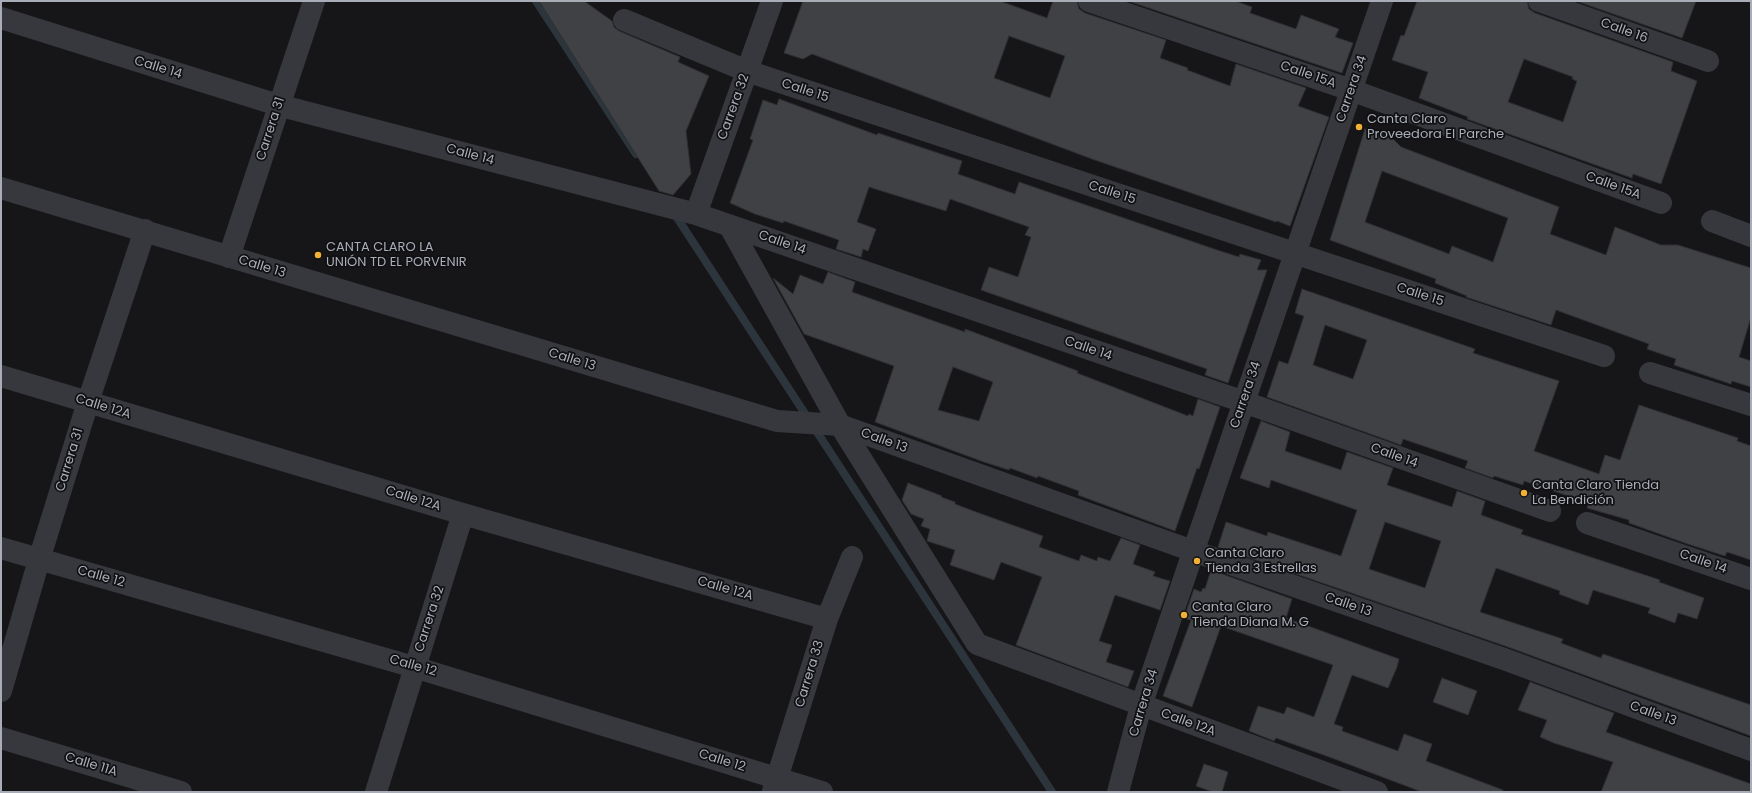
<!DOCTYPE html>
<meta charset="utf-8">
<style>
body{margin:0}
#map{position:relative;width:1752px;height:793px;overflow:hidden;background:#161618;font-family:Poppins,sans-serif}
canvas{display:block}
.frame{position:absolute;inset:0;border:2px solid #a8adb8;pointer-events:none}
</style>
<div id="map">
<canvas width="1752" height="793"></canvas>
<div class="frame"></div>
</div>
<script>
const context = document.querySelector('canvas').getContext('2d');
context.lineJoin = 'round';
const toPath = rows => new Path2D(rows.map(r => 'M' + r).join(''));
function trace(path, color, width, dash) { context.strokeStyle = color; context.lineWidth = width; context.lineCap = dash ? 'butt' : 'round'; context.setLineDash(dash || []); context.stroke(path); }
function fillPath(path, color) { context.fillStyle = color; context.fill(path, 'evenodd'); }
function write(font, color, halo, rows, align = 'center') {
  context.font = font + ' Poppins,sans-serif'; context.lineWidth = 3.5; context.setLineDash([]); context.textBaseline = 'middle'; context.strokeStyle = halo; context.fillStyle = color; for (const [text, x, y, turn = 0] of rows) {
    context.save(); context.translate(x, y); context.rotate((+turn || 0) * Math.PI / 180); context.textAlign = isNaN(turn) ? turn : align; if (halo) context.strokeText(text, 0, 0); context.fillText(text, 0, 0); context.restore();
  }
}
trace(toPath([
 [536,1,636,154],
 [674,213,1052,792]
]), '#2c353c', 8);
const building = toPath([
 [539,1,584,1,612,21,614,27,619,31,680,57,678,62,709,76,686,131,691,174,673,195,659,191,539,1],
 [803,1,1000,1,1047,18,1053,1,1077,1,1079,9,1085,13,1166,40,1160,58,1188,68,1187,70,1230,86,1236,64,1306,88,1298,106,1329,117,1290,226,1277,221,1276,222,1092,159,812,54,803,59,784,53,803,1],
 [1009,36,1065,56,1050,98,994,78,1009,36],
 [1128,1,1235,1,1252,7,1250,13,1296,29,1301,15,1339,29,1335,37,1353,43,1342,73,1128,1],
 [1417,1,1527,1,1529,9,1535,13,1673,62,1671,71,1697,81,1661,184,1633,174,1632,178,1467,119,1468,117,1419,98,1428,72,1392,60,1401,35,1404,36,1417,1],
 [1524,59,1573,77,1572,79,1577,81,1563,122,1508,102,1524,59],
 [1576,1,1696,1,1682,38,1576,1],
 [779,99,877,135,878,133,962,161,958,174,1015,194,1019,182,1217,250,1239,257,1240,254,1261,260,1257,270,1267,270,1228,383,1205,375,1207,369,981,290,989,267,1018,277,1031,237,1025,235,1029,227,950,199,946,211,869,187,857,222,876,229,868,251,863,249,861,257,836,249,839,240,784,221,783,223,755,214,730,203,753,140,750,139,763,100,777,105,779,99],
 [1365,129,1393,139,1401,147,1559,207,1550,234,1606,255,1615,227,1661,245,1678,245,1751,268,1751,317,1739,357,1751,361,1751,387,1732,381,1731,384,1674,365,1676,359,1647,349,1649,344,1556,310,1551,325,1466,297,1467,296,1435,283,1436,279,1330,240,1365,129],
 [1382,171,1508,218,1493,262,1452,246,1449,254,1365,222,1382,171],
 [828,272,855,282,852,292,965,332,965,329,1078,371,1077,373,1188,416,1189,414,1193,416,1198,399,1220,407,1199,469,1197,468,1175,531,1078,495,1079,491,1038,476,1037,478,1010,468,1009,470,984,462,875,422,894,366,804,334,773,278,793,294,800,275,823,284,828,272],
 [953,367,993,382,979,421,938,410,953,367],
 [1302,289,1475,349,1473,353,1559,381,1534,451,1599,474,1605,455,1620,460,1639,405,1738,438,1737,441,1751,446,1751,560,1727,552,1725,556,1685,543,1629,523,1629,520,1587,508,1589,503,1524,481,1523,485,1494,476,1493,478,1465,468,1468,461,1403,439,1401,445,1267,397,1279,361,1288,364,1304,316,1295,313,1302,289],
 [1325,325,1367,340,1353,379,1313,365,1325,325],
 [1261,421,1290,432,1285,451,1341,470,1347,452,1393,468,1387,485,1452,507,1457,491,1485,501,1481,515,1523,530,1521,534,1660,580,1659,582,1704,598,1697,619,1678,613,1675,623,1648,613,1650,608,1593,590,1588,605,1559,594,1560,591,1496,568,1480,612,1563,639,1561,643,1601,658,1603,654,1751,705,1751,736,1508,647,1218,547,1226,522,1267,536,1268,532,1341,556,1357,510,1271,480,1269,488,1240,478,1261,421],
 [1385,522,1441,541,1425,588,1369,569,1385,522],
 [908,483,942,496,941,497,955,502,955,504,976,512,1043,536,1039,547,1079,561,1081,555,1097,561,1098,557,1110,561,1121,538,1140,545,1133,564,1155,572,1153,576,1170,581,1160,610,1115,595,1099,641,1112,645,1106,662,1134,671,1128,687,1016,645,1042,577,1001,562,994,580,950,565,955,550,927,541,930,529,921,526,924,519,911,514,902,500,908,483],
 [1211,570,1292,599,1286,618,1399,659,1397,667,1388,688,1352,675,1334,724,1343,727,1342,731,1398,751,1404,734,1432,744,1426,761,1503,790,1503,792,1422,792,1332,758,1276,738,1274,741,1249,731,1258,706,1284,714,1287,707,1314,717,1333,665,1221,626,1192,707,1163,696,1191,620,1184,618,1194,589,1201,592,1203,588,1205,589,1211,570],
 [1442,678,1477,691,1468,715,1433,702,1442,678],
 [1530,682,1614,713,1606,732,1751,784,1751,792,1601,792,1613,762,1554,743,1540,737,1547,720,1518,710,1530,682],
 [1204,764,1228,772,1222,792,1213,792,1196,786,1204,764]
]);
fillPath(building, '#404145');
trace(building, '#303034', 1);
trace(toPath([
 [1089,1,1351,90,1661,203],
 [1539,1,1708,61],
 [1,18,278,105,696,214,1244,402,1550,511],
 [624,20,747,71,1604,356],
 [1,188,777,421,840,425,1193,551,1504,659,1751,750],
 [696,214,772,1],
 [1712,221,1751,236],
 [729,225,840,425,977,644,1377,792],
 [229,257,314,1],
 [1650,373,1751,405],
 [1,376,463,514,827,619],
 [1587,523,1751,579],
 [1,548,414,667,822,792],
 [1,691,39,560,88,402,145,230],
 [1,738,181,792],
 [773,791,827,619,852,557],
 [376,792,463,514],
 [1118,792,1141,706,1244,402,1382,1]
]), '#37383d', 22);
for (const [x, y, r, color] of [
 [1359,127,4,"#f2b134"],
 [318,255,4,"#f2b134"],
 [1524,493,4,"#f2b134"],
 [1197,561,4,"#f2b134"],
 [1184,615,4,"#f2b134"]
]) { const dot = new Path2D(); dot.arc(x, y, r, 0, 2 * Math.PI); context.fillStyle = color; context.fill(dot); trace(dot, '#111113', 1.5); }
write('13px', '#a8adb8', '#111113', [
 ["Calle 16",1624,31,20],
 ["Calle 14",158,68,17],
 ["Calle 15A",1308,75,19],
 ["Carrera 34",1352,89,-71],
 ["Calle 15",805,91,18],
 ["Carrera 32",734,107,-70],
 ["Carrera 31",271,129,-72],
 ["Calle 14",470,155,15],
 ["Calle 15A",1613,186,20],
 ["Calle 15",1112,193,18],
 ["Calle 14",782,243,19],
 ["Calle 13",262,267,17],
 ["Calle 15",1420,295,18],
 ["Calle 14",1088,349,19],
 ["Calle 13",572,360,17],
 ["Carrera 34",1246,395,-71],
 ["Calle 12A",103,407,17],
 ["Calle 13",884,441,20],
 ["Calle 14",1394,456,20],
 ["Carrera 31",70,460,-73],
 ["Calle 12A",413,499,17],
 ["Calle 14",1703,562,19],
 ["Calle 12",101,577,16],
 ["Calle 12A",725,589,16],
 ["Calle 13",1348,605,19],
 ["Carrera 32",430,619,-72],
 ["Calle 12",413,666,16],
 ["Carrera 33",810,674,-73],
 ["Carrera 34",1144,703,-73],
 ["Calle 13",1653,714,20],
 ["Calle 12A",1188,723,20],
 ["Calle 12",722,761,17],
 ["Calle 11A",91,765,17]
]);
write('13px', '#a8adb8', '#111113', [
 ["Canta Claro",1367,120],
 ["Proveedora El Parche",1367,135],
 ["CANTA CLARO LA",326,248],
 ["UNIÓN TD EL PORVENIR",326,263],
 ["Canta Claro Tienda",1532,486],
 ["La Bendición",1532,501],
 ["Canta Claro",1205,554],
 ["Tienda 3 Estrellas",1205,569],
 ["Canta Claro",1192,608],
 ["Tienda Diana M. G",1192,623]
], 'left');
</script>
